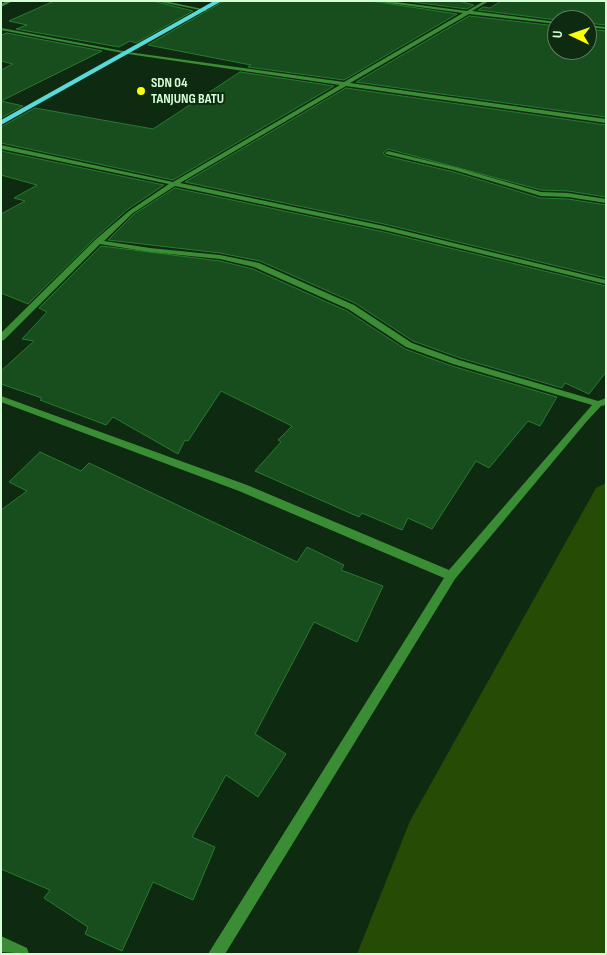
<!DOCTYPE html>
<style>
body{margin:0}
#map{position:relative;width:607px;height:955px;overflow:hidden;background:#0e2a10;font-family:"Sofia Sans Condensed",sans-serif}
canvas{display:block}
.frame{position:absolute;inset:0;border:2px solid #d6ffd7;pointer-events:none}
.north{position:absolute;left:547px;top:10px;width:50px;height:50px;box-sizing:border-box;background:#0e2a10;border:1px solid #5e7f60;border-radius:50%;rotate:273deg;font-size:14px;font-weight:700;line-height:20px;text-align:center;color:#d6ffd7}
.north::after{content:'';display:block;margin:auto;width:18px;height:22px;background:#feff02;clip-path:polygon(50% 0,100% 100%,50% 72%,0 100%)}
</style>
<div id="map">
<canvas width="607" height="955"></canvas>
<div class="frame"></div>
<div class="north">U</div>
</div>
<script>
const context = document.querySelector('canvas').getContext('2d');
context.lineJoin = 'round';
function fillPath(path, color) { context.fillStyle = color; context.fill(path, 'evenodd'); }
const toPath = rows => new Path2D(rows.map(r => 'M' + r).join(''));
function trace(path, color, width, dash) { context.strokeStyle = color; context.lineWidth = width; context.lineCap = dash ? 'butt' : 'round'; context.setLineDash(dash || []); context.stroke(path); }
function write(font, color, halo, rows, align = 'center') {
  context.font = font + ' "Sofia Sans Condensed",sans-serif'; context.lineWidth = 4; context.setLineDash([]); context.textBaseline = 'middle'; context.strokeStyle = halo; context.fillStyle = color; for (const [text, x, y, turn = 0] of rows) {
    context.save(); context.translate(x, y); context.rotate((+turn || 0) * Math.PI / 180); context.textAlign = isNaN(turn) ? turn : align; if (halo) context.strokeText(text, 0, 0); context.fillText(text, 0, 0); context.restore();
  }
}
fillPath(toPath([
 [606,483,606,954,357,954,410,821,596,488]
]), '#254b05');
const building = toPath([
 [54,1,153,1,193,11,136,43,130,41,119,47,16,29,27,25,9,21,54,1],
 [224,1,371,1,457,14,344,80,248,67,251,65,148,45,224,1],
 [405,1,459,1,474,5,467,9,405,1],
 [501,1,606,1,606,25,587,23,587,20,557,20,478,10,483,7,490,8,501,1],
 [469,16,557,26,557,50,587,50,587,29,606,31,606,117,356,82,469,16],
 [7,33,102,51,1,101,23,106,1,118,1,70,13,64,1,61,1,35,7,33],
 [240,72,334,86,173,180,1,143,1,127,35,108,153,129,240,72],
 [346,88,606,125,606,197,568,191,541,190,388,149,383,153,386,156,454,172,540,198,568,199,606,205,606,278,384,224,185,182,346,88],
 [1,151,164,185,128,209,94,239,28,304,1,293,1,214,25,201,14,198,37,185,1,175,1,151],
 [175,188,384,232,606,286,606,372,589,394,565,383,562,388,460,358,413,341,355,303,260,261,220,253,108,240,134,214,175,188],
 [101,246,220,261,253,269,347,311,405,349,452,366,557,397,540,426,528,421,489,468,476,461,432,529,408,518,402,530,362,513,359,517,255,471,281,442,278,440,292,426,221,391,188,441,185,440,178,454,113,417,106,425,40,400,42,398,1,384,1,371,34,341,22,339,47,312,39,308,101,246],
 [40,452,81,471,89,463,297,562,307,547,344,565,341,570,383,586,357,642,314,622,255,734,286,754,258,797,226,775,192,837,215,847,193,900,153,882,122,951,85,934,88,927,44,898,50,890,1,869,1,510,27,491,9,482,40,452]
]);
fillPath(building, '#184d1e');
trace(building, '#287b30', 1);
fillPath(toPath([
 [7,1,13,1,1,7,1,4,7,1],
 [155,1,165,1,207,10,205,11,155,1],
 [373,1,388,1,467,11,484,1,489,1,472,11,557,22,557,24,469,14,350,83,606,119,606,123,346,86,180,183,384,226,606,280,606,284,384,230,175,186,133,213,104,241,150,248,220,255,259,263,354,305,412,343,459,360,598,401,606,398,606,405,601,406,587,421,455,579,225,954,208,954,444,578,239,491,1,402,1,396,247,485,449,570,592,405,453,364,406,347,348,309,254,267,220,259,150,252,100,244,4,340,1,341,1,333,95,240,129,211,169,184,1,149,1,145,173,182,340,85,128,54,1,30,1,28,128,52,344,82,463,13,373,1],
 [587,25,606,27,606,29,587,27,587,25],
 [388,151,458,168,541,192,568,193,606,199,606,203,568,197,541,196,454,170,386,154,385,153,388,151],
 [1,936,27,948,29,954,1,952,1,936]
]), '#3a8d34');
fillPath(toPath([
 [214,1,222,1,1,125,1,120,214,1]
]), '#57dad9');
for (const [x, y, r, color] of [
 [141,91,5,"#feff02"]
]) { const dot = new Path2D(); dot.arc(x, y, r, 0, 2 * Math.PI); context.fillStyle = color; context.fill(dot); trace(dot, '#0e2a10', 2); }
write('bold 14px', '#d6ffd7', '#0e2a10', [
 ["SDN 04",151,83],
 ["TANJUNG BATU",151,99]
], 'left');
</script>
